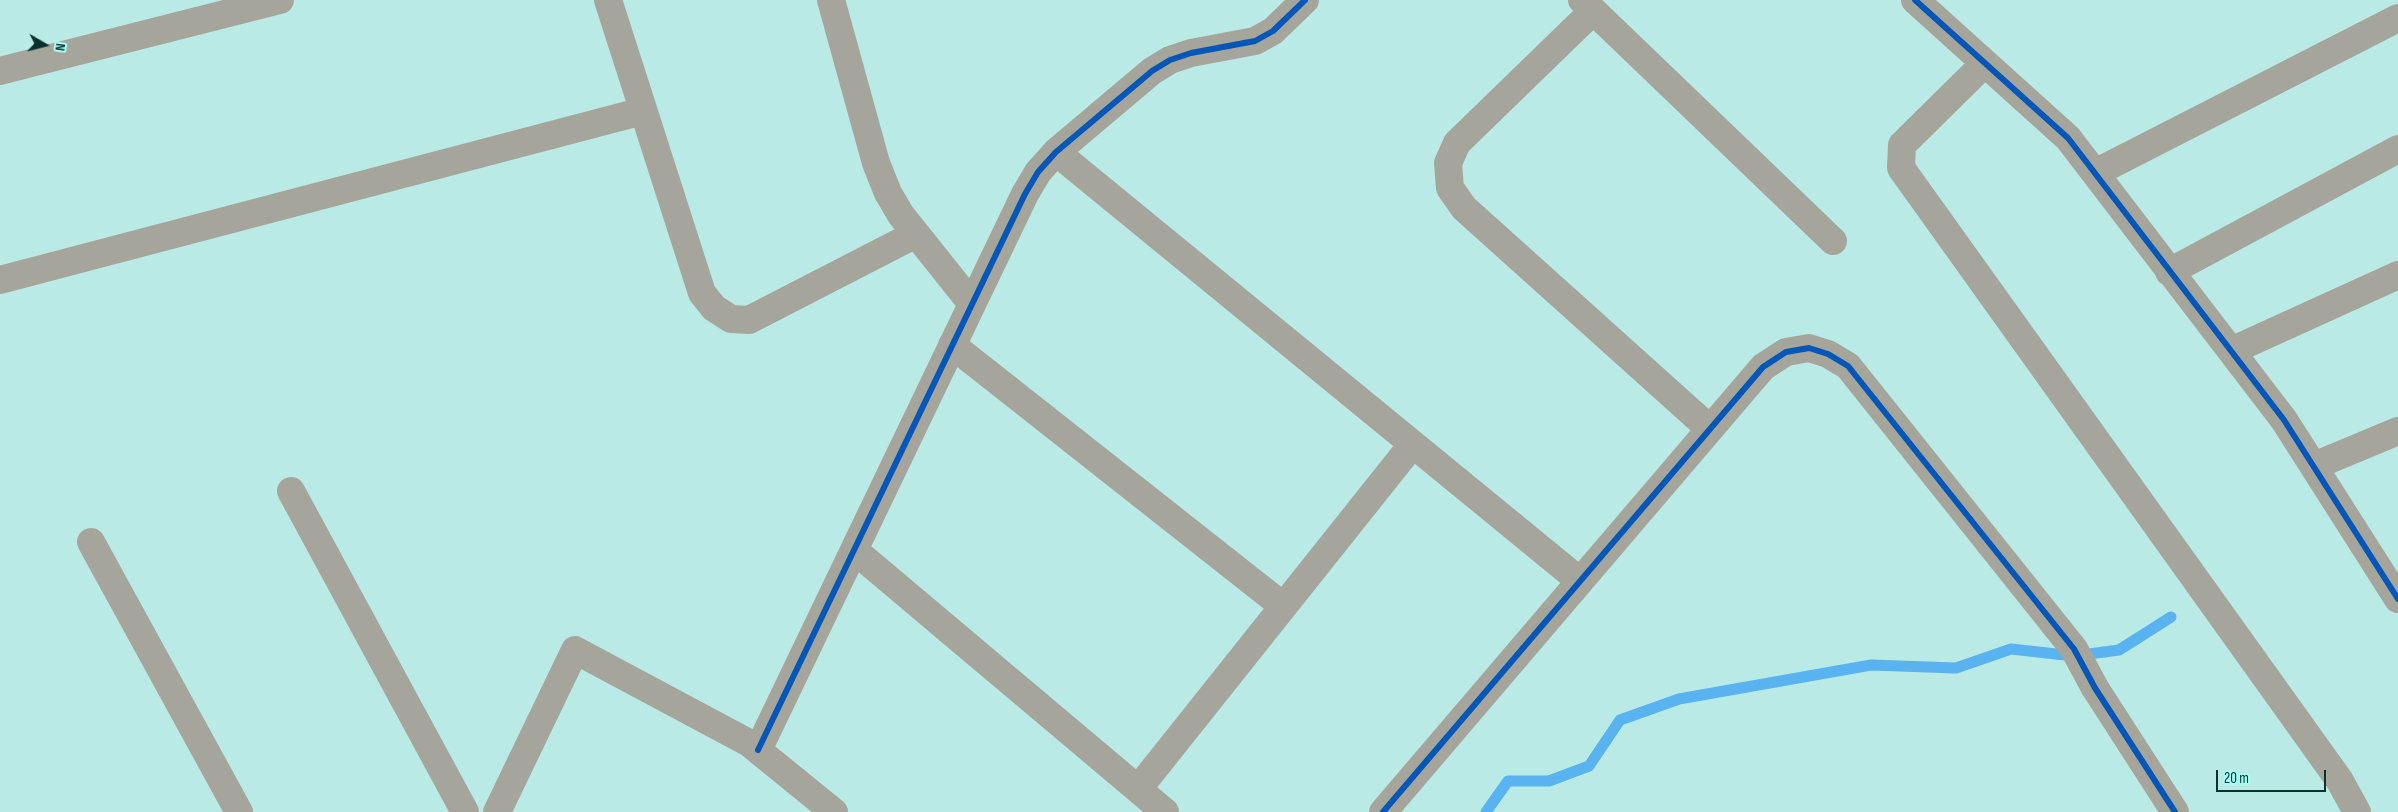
<!DOCTYPE html>
<style>
body{margin:0}
#map{position:relative;width:2398px;height:812px;overflow:hidden;background:#b9eae5;font-family:"Sofia Sans Condensed",sans-serif}
canvas{display:block}
.north{position:absolute;left:20px;top:20px;width:50px;height:50px;-webkit-text-stroke:4px #a5fef6;paint-order:stroke;rotate:98deg;font-size:14px;font-weight:700;line-height:20px;text-align:center;color:#09312e}
.north::after{content:'';display:block;margin:auto;width:18px;height:22px;background:#09312e;clip-path:polygon(50% 0,100% 100%,50% 72%,0 100%)}
.scale{position:absolute;left:2216px;top:770px;width:110px;height:22px;box-sizing:border-box;border:2px solid #09312e;border-top:0;padding-left:6px;font-size:15px;line-height:18px;white-space:nowrap;color:#09312e;-webkit-text-stroke:4px #a5fef6;paint-order:stroke}
</style>
<div id="map">
<canvas width="2398" height="812"></canvas>
<div class="north">N</div>
<div class="scale">20 m</div>
</div>
<script>
const context = document.querySelector('canvas').getContext('2d');
context.lineJoin = 'round';
const toPath = rows => new Path2D(rows.map(r => 'M' + r).join(''));
function trace(path, color, width, dash) { context.strokeStyle = color; context.lineWidth = width; context.lineCap = dash ? 'butt' : 'round'; context.setLineDash(dash || []); context.stroke(path); }
trace(toPath([
 [1486,812,1508,781,1549,781,1589,766,1620,720,1679,699,1871,665,1956,668,2011,649,2074,656,2119,650,2171,617]
]), '#58b3f0', 11);
trace(toPath([
 [608,0,702,293,714,308,731,319,749,320,916,234],
 [831,0,876,163,888,193,901,215,972,304],
 [1582,0,1833,241],
 [1915,0,2068,138,2284,420,2398,599],
 [1593,11,1457,143,1448,163,1450,188,1464,208,1710,429],
 [1985,63,1902,145,1901,168,2340,781,2357,812],
 [0,71,280,0],
 [1056,152,1580,581],
 [2095,173,2398,18],
 [2169,272,2398,149],
 [0,280,643,111],
 [952,345,1283,606],
 [2231,351,2398,275],
 [2314,466,2398,431],
 [291,491,465,812],
 [91,542,239,812],
 [854,550,1165,812],
 [758,750,1025,194,1038,172,1056,152,1152,71,1170,60,1191,53,1255,41,1273,31,1305,0],
 [1138,789,1412,445],
 [497,812,575,650,749,743,834,812],
 [1383,812,1763,367,1786,352,1809,348,1828,354,1848,366,2074,649,2095,688,2175,812]
]), '#a5a59c', 28);
trace(toPath([
 [1915,0,2068,138,2284,420,2398,599],
 [758,750,1025,194,1038,172,1056,152,1152,71,1170,60,1191,53,1255,41,1273,31,1305,0],
 [1383,812,1763,367,1786,352,1809,348,1828,354,1848,366,2074,649,2095,688,2175,812]
]), '#0057b8', 6);
</script>
